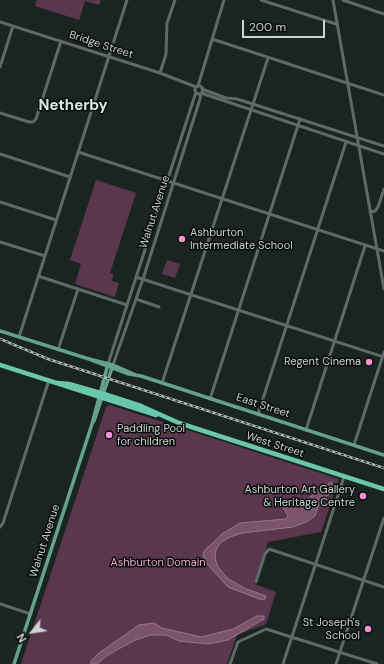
<!DOCTYPE html>
<style>
body{margin:0}
#map{position:relative;width:384px;height:664px;overflow:hidden;background:#1a2521;font-family:"DM Sans",sans-serif}
canvas{display:block}
.north{position:absolute;left:12px;top:612px;width:40px;height:40px;-webkit-text-stroke:3px #080d0b;paint-order:stroke;rotate:240deg;font-size:11px;font-weight:700;line-height:16px;text-align:center;color:#ccd4d1}
.north::after{content:'';display:block;margin:auto;width:14px;height:18px;background:#ccd4d1;clip-path:polygon(50% 0,100% 100%,50% 72%,0 100%)}
.scale{position:absolute;left:242px;top:20px;width:83px;height:18px;box-sizing:border-box;border:2px solid #ccd4d1;border-top:0;padding-left:5px;font-size:12px;line-height:14px;white-space:nowrap;color:#ccd4d1;-webkit-text-stroke:3px #080d0b;paint-order:stroke}
</style>
<div id="map">
<canvas width="384" height="664"></canvas>
<div class="north">N</div>
<div class="scale">200 m</div>
</div>
<script>
const context = document.querySelector('canvas').getContext('2d');
context.lineJoin = 'round';
function fillPath(path, color) { context.fillStyle = color; context.fill(path, 'evenodd'); }
const toPath = rows => new Path2D(rows.map(r => 'M' + r).join(''));
function trace(path, color, width, dash) { context.strokeStyle = color; context.lineWidth = width; context.lineCap = dash ? 'butt' : 'round'; context.setLineDash(dash || []); context.stroke(path); }
function write(font, color, halo, rows, align = 'center') {
  context.font = font + ' "DM Sans",sans-serif'; context.lineWidth = 3; context.setLineDash([]); context.textBaseline = 'middle'; context.strokeStyle = halo; context.fillStyle = color; for (const [text, x, y, turn = 0] of rows) {
    context.save(); context.translate(x, y); context.rotate((+turn || 0) * Math.PI / 180); context.textAlign = isNaN(turn) ? turn : align; if (halo) context.strokeText(text, 0, 0); context.fillText(text, 0, 0); context.restore();
  }
}
fillPath(toPath([
 [37,0,101,0,99,5,85,1,79,20,35,6],
 [96,180,136,193,110,273,113,274,112,281,119,283,115,297,75,284,81,264,70,260],
 [167,260,180,264,175,278,162,274],
 [110,405,339,479,321,532,268,542,254,584,276,592,266,624,237,635,227,664,21,664,106,407]
]), '#5a374e');
const water = toPath([
 [331,482,334,486,332,491,319,504,315,516,308,521,293,527,242,533,230,537,221,542,216,550,215,558,217,565,227,578,244,588,266,596,265,599,262,600,228,587,207,564,203,555,204,551,222,534,240,523,286,519,288,516,283,507,278,504,286,501,297,504,302,503,331,482],
 [257,616,264,616,264,619,228,640,208,644,179,641,166,635,150,635,133,641,108,655,97,664,91,664,91,661,99,653,139,625,154,623,162,628,201,637,233,629,257,616]
]);
fillPath(water, '#7b536d');
trace(water, '#937a8b', 1);
trace(toPath([
 [261,0,336,24],
 [333,0,384,289],
 [343,0,384,14],
 [0,22,160,73,196,87],
 [212,39,384,95],
 [0,67,13,26],
 [160,73,166,54,167,23,175,0],
 '195 90a4 4 0 1 1 8 0a4 4 0 1 1-8 0Z',
 [198,86,224,0],
 [202,89,226,98,237,99,384,146],
 [0,113,29,122,33,122,36,119,61,41],
 [78,152,384,251],
 [0,154,70,177],
 [0,202,56,220],
 [370,212,375,211,378,207,384,189],
 [0,242,45,256],
 [38,276,127,305],
 [136,277,384,357],
 [136,299,159,307],
 [19,337,127,0],
 [58,350,78,289],
 [108,364,196,92],
 [113,365,143,279,200,99,201,93,384,154],
 [162,383,268,58],
 [210,399,300,119],
 [258,414,346,142],
 [306,430,365,246],
 [354,445,384,352],
 [0,527,3,523,49,380],
 [256,582,265,554,269,549,384,587],
 [0,604,31,614],
 [230,664,238,642,266,629,377,664],
 [283,664,344,477],
 [336,664,384,518]
]), '#5d6a65', 3);
trace(toPath([
 [0,331,89,359,113,365,136,375],
 [89,359,129,374,141,376,384,455],
 [94,421,112,368],
 [14,664,92,424,108,364]
]), '#64a28f', 3.5);
trace(toPath([
 [0,365,156,415],
 [57,383,69,384,104,394,141,406,179,423,384,489]
]), '#69c7ab', 4.5);
const rail = toPath([
 [0,339,48,359,384,468]
]);
trace(rail, '#b0b9b6', 2.5);
trace(rail, '#080d0b', 1, [3]);
for (const [x, y, r, color] of [
 [182,239,4,"#f491d3"],
 [369,362,4,"#f491d3"],
 [109,435,4,"#f491d3"],
 [363,496,4,"#f491d3"],
 [368,629,4,"#f491d3"]
]) { const dot = new Path2D(); dot.arc(x, y, r, 0, 2 * Math.PI); context.fillStyle = color; context.fill(dot); trace(dot, '#080d0b', 1.5); }
write('11px', '#ccd4d1', '#080d0b', [
 ["Bridge Street",101,45,18],
 ["Walnut Avenue",155,212,-72],
 ["East Street",263,406,18],
 ["West Street",275,445,18],
 ["Walnut Avenue",45,541,-72]
]);
write('11px', '#ccd4d1', '#080d0b', [
 ["Ashburton",190,233,"left"],
 ["Intermediate School",190,246,"left"],
 ["Regent Cinema",361,362],
 ["Paddling Pool",117,429,"left"],
 ["for children",117,442,"left"],
 ["Ashburton Art Gallery",355,490],
 ["& Heritage Centre",355,503],
 ["St Joseph's",360,623],
 ["School",360,636]
], 'right');
write('11px', '#e9a6d1', '#080d0b', [
 ["Ashburton Domain",158,563]
]);
write('bold 15px', '#d9e8e3', '#080d0b', [
 ["Netherby",73,106]
]);
</script>
